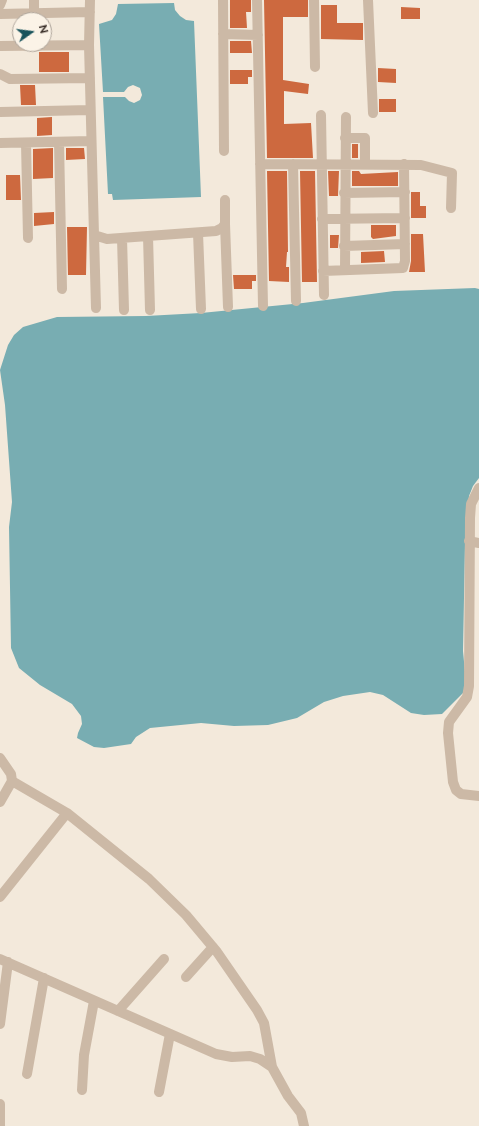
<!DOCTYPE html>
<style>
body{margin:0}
#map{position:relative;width:479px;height:1126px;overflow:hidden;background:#f3e9db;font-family:Raleway,sans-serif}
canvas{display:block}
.north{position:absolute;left:12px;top:12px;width:40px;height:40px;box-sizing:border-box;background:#fbf3e7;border:1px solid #ada49a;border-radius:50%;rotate:76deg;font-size:11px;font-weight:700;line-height:16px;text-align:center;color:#382d27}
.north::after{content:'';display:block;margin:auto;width:14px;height:18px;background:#1a545c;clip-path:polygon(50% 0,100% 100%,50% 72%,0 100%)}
</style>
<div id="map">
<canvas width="479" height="1126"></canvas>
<div class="north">N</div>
</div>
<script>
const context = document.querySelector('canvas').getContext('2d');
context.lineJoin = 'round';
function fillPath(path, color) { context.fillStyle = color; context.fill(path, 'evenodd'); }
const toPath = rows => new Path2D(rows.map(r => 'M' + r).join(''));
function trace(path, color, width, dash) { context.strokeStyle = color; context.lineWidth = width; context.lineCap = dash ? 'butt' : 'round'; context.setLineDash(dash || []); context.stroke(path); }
fillPath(toPath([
 [174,3,175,10,180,16,186,20,194,21,201,197,113,200,112,194,108,194,103,97,125,97,129,101,134,103,140,100,142,95,140,88,133,85,128,87,124,92,103,92,99,24,112,20,116,14,118,4],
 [475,288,479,289,479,478,473,486,469,496,465,545,463,651,466,683,463,693,442,714,424,715,411,713,383,695,370,692,343,696,324,702,297,718,268,725,234,726,201,723,150,728,136,737,131,744,104,748,94,747,77,738,78,733,82,724,81,716,72,704,40,685,19,668,11,648,9,527,12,502,5,405,0,370,8,345,14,335,23,327,57,317,146,316,201,313,303,303,394,291]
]), '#78adb2');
fillPath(toPath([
 [230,0,251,0,251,12,246,12,247,28,230,28],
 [264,0,308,0,308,17,283,17,283,80,309,84,308,94,284,91,284,124,311,123,313,158,267,158],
 [321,5,337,5,337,23,363,23,363,40,321,39],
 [401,7,420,8,420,19,401,19],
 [230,41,251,41,252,53,230,53],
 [39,52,69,52,69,72,39,72],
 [378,68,396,69,396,83,378,82],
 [230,70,252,70,252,77,248,77,248,84,230,84],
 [20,85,35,85,36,105,21,105],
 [379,99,396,99,396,112,379,112],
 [52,117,52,135,37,136,37,118],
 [352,144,358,144,358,158,352,158],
 [53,148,53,178,33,179,33,149],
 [66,148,84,148,85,159,66,160],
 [267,171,287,171,288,252,287,252,286,267,289,267,289,282,269,281],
 [300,171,315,171,317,282,302,282],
 [328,171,339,171,338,196,329,196],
 [352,171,359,171,361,174,398,172,398,186,352,186],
 [6,175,20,175,21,200,6,200],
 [411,192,420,192,420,206,426,206,426,218,411,218],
 [54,212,54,224,34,226,34,213],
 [371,225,396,225,396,236,373,239,371,237],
 [67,227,87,227,86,275,68,275],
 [411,234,423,234,425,272,409,272,411,261],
 [330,235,339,235,338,248,330,248],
 [384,251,385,262,361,263,361,252],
 [233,275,256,275,256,281,252,281,252,289,234,289]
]), '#cd693f');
trace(toPath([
 [34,0,34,14],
 [90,0,89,45,94,235,107,239,216,231,222,228,225,224,225,200],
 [223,0,224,151],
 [257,0,263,306],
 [314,0,315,67],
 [368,0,373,113],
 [0,5,2,0],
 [0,14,90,12],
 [223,34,258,35],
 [0,46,89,45],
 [0,74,10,79,90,78],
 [0,112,90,110],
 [321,115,324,295],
 [345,138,365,138,365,164],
 [59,142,62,289],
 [0,143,91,141],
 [26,143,28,238],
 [260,164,421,165,452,173,451,208],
 [293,164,296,301],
 [344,193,405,192],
 [322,219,405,218],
 [225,224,228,307],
 [198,233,201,309],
 [94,235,96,308],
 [148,236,150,310],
 [122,238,124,310],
 [344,246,405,244],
 [345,270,346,117],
 [323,271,403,268,405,261,404,164],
 [479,488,471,504,470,518,469,686,467,697,449,722,448,733,453,782,456,790,461,794,479,796],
 [469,541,479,543],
 [0,758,11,774,12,781,0,802],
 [12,781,67,813,149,879,186,915,217,952,257,1010,264,1023,272,1067],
 [0,897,67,813],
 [0,959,216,1054,232,1057,250,1056,260,1059,272,1067,288,1096,301,1113,304,1126],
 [186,977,213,947],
 [118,1011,164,959],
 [0,1024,8,962],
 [27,1074,44,978],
 [82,1090,84,1055,94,1001],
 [159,1092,170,1034],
 [0,1104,0,1126]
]), '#ccb9a6', 10);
</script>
